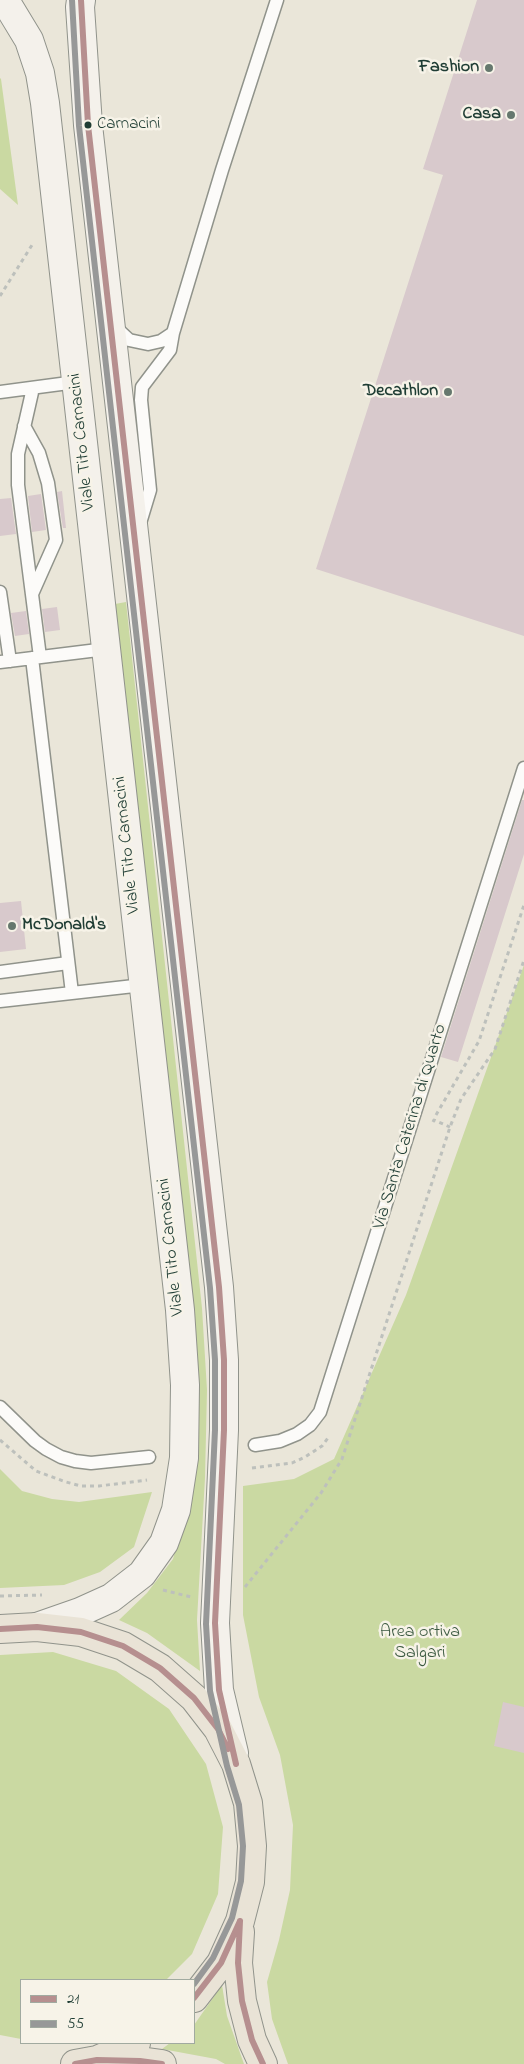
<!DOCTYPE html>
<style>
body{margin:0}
#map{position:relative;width:524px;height:2064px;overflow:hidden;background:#eae6d9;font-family:"Indie Flower",sans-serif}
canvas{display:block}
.legend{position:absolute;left:20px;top:1979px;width:175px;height:65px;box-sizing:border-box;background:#f7f3e8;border:1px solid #a1aaa0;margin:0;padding:6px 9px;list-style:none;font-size:15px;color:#1f3d34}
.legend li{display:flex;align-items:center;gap:10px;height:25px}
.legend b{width:25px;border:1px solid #a1aaa0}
</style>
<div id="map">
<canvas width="524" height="2064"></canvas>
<ul class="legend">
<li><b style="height:6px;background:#b68f8f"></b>21</li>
<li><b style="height:6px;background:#979898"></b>55</li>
</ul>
</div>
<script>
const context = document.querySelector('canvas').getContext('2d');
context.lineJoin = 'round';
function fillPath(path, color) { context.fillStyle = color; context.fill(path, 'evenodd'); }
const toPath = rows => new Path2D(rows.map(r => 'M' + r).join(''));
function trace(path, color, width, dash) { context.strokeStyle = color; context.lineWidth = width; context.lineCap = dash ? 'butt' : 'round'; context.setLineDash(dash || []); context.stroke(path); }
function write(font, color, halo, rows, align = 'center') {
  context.font = font + ' "Indie Flower",sans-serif'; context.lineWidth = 5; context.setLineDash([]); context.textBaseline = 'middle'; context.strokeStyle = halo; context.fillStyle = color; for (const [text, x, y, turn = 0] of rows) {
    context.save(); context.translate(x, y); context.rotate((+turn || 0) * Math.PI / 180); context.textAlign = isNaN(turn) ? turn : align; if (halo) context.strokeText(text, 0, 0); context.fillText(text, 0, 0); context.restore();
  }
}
fillPath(toPath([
 [0,78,1,79,18,205,0,189],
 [126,602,202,1308,207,1390,205,1478,197,1620,200,1671,147,1633,119,1620,147,1593,173,1559,194,1482,115,604],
 [524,965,524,2064,288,2064,272,2019,267,1982,279,1940,290,1890,293,1825,280,1755,259,1697,243,1615,243,1486,294,1479,334,1459,406,1295],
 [0,1469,22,1491,52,1499,79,1502,152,1492,134,1547,100,1572,64,1585,0,1588],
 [53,1652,116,1671,169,1709,206,1764,223,1827,218,1894,192,1954,166,1980,21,1980,21,2039,0,2035,0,1655],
 [222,1985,227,2016,244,2064,225,2064,216,2059,162,2049,170,2043,194,2043,194,2025]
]), '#cad9a2');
fillPath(toPath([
 [477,0,524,0,524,636,316,569,443,175,423,169],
 [62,491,66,528,63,528,57,492],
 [41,494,46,530,32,532,28,496],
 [11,498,16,534,0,536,0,499],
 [57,607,60,630,45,632,42,609],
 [26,611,29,634,15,636,11,613],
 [522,800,524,800,524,854,458,1062,441,1057],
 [21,901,26,949,0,952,0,903],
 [503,1702,524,1707,524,1753,494,1746]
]), '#d8c9cc');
const service = toPath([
 [114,326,129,340,148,344,161,341,173,333],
 [33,388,18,454,18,485,40,657],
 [0,392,76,382],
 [24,426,39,453,48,483,56,540,32,594],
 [140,523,150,490,141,400,142,387,170,350,173,333,222,170,277,0],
 [0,592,10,661],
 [32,658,72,993],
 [0,662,106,649],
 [0,972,68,963],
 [0,1001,143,985],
 [0,1407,35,1441,46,1449,61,1457,75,1461,91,1463,149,1457],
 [255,1445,280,1441,297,1434,310,1425,320,1412,524,768]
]);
const secondary = toPath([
 [2,0,9,7,29,40,40,73,45,103,180,1310,185,1385,184,1458,176,1510,164,1543,142,1574,111,1598,80,1612,37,1627],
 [81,0,80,7,88,125,219,1287,224,1360,224,1430,215,1623,219,1690,234,1753]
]);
const primary = toPath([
 [0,1629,37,1627,81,1632,123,1646,160,1668,194,1698,218,1729,236,1764,248,1803,252,1846,250,1882,240,1921,221,1963,194,1998],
 [240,1932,238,1963,242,2001,252,2040,263,2064],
 [106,2060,140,2061,162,2064],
 [75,2064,97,2060,136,2043]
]);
trace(service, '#90938b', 15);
trace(secondary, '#90938b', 30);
trace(primary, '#90938b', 30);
trace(toPath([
 [0,296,32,245],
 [436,1115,479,1041,524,905],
 [433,1122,434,1120,450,1127],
 [0,1440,36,1471,66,1482,81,1486,99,1486,147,1480],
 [252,1468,292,1463,305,1457,322,1446,328,1438],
 [245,1587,321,1493,342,1459,450,1127,461,1099,495,1049,524,960],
 [163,1590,191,1597],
 [0,1596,42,1595]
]), '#bdc0bc', 3, [4, 4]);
trace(service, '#fcfbf9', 12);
trace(secondary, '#f4f1eb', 28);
trace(primary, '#e9e3d6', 28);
trace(toPath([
 [81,0,88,125,219,1287,224,1360,224,1430,215,1623,219,1690,236,1764],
 [0,1629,37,1627,81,1632,123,1646,160,1668,194,1698,218,1729,228,1749],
 [240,1921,238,1963,242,2001,252,2040,263,2064],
 [194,1998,221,1963,240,1921],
 [75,2064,97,2060,140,2061,162,2064]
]), '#b68f8f', 6);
trace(toPath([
 [72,0,79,126,210,1288,215,1360,215,1430,206,1624,210,1691,227,1766,239,1805,243,1846,241,1881,232,1918,213,1958,194,1984]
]), '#979898', 6);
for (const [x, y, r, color] of [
 [489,68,5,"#66786e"],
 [511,115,5,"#66786e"],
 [88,125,4.5,"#1f3d34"],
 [448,392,5,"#66786e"],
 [12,926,5,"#66786e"]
]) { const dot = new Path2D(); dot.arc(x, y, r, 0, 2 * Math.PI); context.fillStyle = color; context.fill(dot); trace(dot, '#f7f3e8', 2); }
write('17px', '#1f3d34', '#f7f3e8', [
 ["Carnacini",97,125]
], 'left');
write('bold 18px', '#1f3d34', '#f7f3e8', [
 ["Fashion",479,68],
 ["Casa",501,115],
 ["Decathlon",438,392],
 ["McDonald's",22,926,"left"]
], 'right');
write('18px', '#1f3d34', '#f7f3e8', [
 ["Viale Tito Carnacini",83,442,-96],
 ["Viale Tito Carnacini",128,845,-96],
 ["Via Santa Caterina di Quarto",411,1127,-73],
 ["Viale Tito Carnacini",172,1247,-96]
]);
write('18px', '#3c5a41', '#f7f3e8', [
 ["Area ortiva",420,1633],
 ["Salgari",420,1654]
]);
</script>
